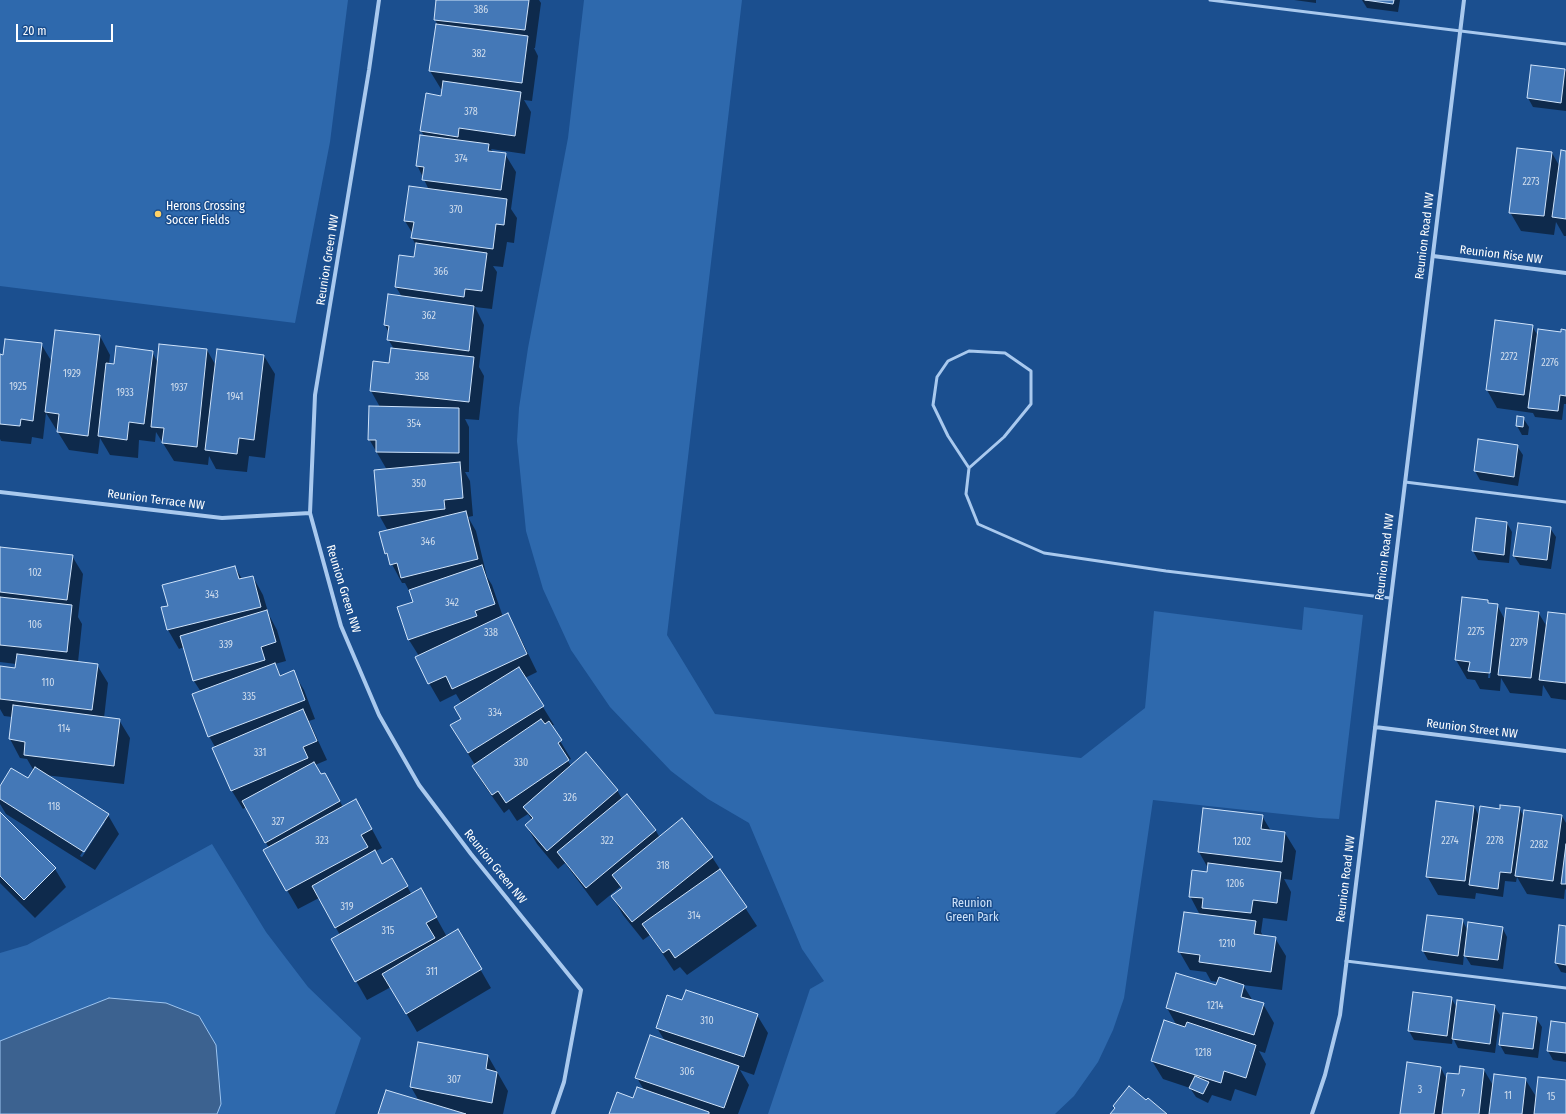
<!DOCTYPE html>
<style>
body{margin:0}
#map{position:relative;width:1566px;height:1114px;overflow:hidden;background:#1b4f8f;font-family:"Fira Sans Condensed",sans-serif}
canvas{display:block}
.scale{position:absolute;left:16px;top:24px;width:97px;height:18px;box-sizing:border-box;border:2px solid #fff;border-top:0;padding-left:5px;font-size:12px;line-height:14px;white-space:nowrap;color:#fff;-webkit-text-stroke:3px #1b4f8f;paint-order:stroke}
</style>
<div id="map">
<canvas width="1566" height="1114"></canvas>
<div class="scale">20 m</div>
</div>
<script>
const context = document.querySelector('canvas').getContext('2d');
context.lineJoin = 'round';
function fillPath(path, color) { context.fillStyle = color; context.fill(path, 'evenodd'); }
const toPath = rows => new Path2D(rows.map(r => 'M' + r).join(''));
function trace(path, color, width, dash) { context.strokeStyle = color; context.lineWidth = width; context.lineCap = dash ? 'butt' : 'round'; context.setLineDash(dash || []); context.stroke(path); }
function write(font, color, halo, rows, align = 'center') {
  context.font = font + ' "Fira Sans Condensed",sans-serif'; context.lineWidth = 3; context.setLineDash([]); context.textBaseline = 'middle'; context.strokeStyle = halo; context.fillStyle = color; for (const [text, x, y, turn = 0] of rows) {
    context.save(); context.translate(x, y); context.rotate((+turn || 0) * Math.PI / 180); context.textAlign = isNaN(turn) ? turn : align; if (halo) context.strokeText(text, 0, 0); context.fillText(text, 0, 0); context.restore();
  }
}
fillPath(toPath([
 [0,0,348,0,330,142,295,323,0,286],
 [584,0,742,0,667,635,715,714,1081,758,1145,708,1154,611,1302,630,1304,607,1363,615,1339,819,1319,818,1153,800,1124,998,1113,1030,1098,1062,1074,1096,1055,1114,768,1114,810,989,824,981,802,949,749,823,708,799,671,771,610,707,571,650,543,589,526,531,517,441,519,408,528,348,568,138],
 [212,844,266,932,308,987,361,1038,335,1114,0,1114,0,953,27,945]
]), '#2e69ad');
const water = toPath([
 [109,998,166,1003,199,1016,216,1045,221,1104,217,1114,0,1114,0,1041,109,998]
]);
fillPath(water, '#3c6290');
trace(water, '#9cc4f0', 1);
fillPath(toPath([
 [437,0,539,0,541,3,535,48,534,48,538,56,532,101,524,100,531,112,525,154,491,149,493,152,505,154,516,172,511,209,517,218,514,243,507,242,503,267,493,266,497,272,492,309,475,307,484,325,479,367,484,376,479,420,465,419,469,427,469,472,465,472,470,481,473,516,468,517,476,531,487,577,492,585,503,617,508,615,518,633,537,672,525,678,554,725,551,726,571,759,568,761,571,766,617,790,622,799,627,796,656,831,660,838,712,857,757,926,687,975,680,967,674,971,650,935,643,940,623,915,612,896,621,889,620,887,597,906,565,863,558,869,537,844,526,825,532,820,528,814,517,821,509,809,504,813,484,785,473,767,475,765,451,726,462,719,462,704,456,694,440,702,429,683,419,656,409,640,398,608,415,602,405,583,402,583,386,553,388,531,379,515,387,470,369,439,380,407,371,391,390,364,394,349,388,339,389,333,385,325,402,297,396,287,414,258,416,245,412,238,413,234,405,221,429,190,417,165,425,137,421,131,442,97,443,89,441,89,430,71,438,25,435,20],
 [1294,0,1316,0,1316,3],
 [1362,0,1400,0,1398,12,1367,8],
 [1532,66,1565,70,1566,72,1566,111,1533,107,1528,98],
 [1566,152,1566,236,1564,236,1556,222,1554,235,1521,231,1510,212,1552,153,1560,167],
 [1532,326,1538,336,1561,333,1566,331,1566,404,1564,404,1562,420,1535,417,1533,413,1497,408,1487,390],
 [100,336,110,355,109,364,115,365,152,352,158,363,207,350,216,366,264,356,275,374,265,458,249,456,247,472,216,469,209,456,208,465,174,461,156,432,155,442,139,440,138,458,110,455,100,438,98,454,69,450,46,413,43,439,32,437,31,444,1,441,0,439,0,355,4,356,41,344,52,362],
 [1523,418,1529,427,1528,435,1522,435,1517,426],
 [1479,441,1517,446,1523,455,1518,486,1480,480,1475,471],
 [1507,523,1512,532,1509,563,1478,560,1473,551],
 [1550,528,1556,537,1551,569,1520,565,1514,556],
 [0,548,72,556,83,574,78,617,82,624,78,662,97,665,108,683,104,718,119,720,130,738,124,784,44,775,108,815,119,834,95,870,6,814,0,804,0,787,28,780,34,771,27,759,20,758,10,739,12,717,4,716,0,709,0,667,16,669,16,664,0,662],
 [102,822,105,822,82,857,80,856],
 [235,567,242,579,253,577,263,595,269,615,277,630,286,661,275,664,281,676,293,672,304,690,315,719,309,721,327,760,315,765,321,776,335,792,343,807,366,818,382,848,374,852,382,865,392,860,412,895,431,908,447,937,458,931,491,988,417,1032,391,987,367,1000,332,939,340,935,319,898,298,909,264,850,269,848,246,807,243,809,232,791,214,748,215,747,209,736,201,692,194,681,184,647,179,649,168,630,162,608,169,606],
 [1488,601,1489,604,1497,605,1505,620,1538,612,1547,627,1566,615,1566,700,1551,698,1543,685,1542,696,1510,693,1501,678,1500,691,1480,689,1475,680,1467,679,1456,660],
 [1495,618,1497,618,1490,678,1488,678],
 [1474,806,1479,816,1501,810,1519,808,1524,817,1562,816,1566,823,1566,890,1565,889,1564,899,1527,894,1517,877,1516,882,1505,881,1503,897,1476,893,1475,899,1438,895,1427,876],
 [0,813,55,869,66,887,35,918,0,883],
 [1262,816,1271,831,1285,833,1296,851,1292,880,1284,879,1291,892,1287,921,1263,918,1261,932,1263,936,1275,938,1286,956,1282,990,1243,985,1253,1001,1263,1004,1274,1023,1265,1053,1259,1051,1266,1064,1256,1096,1235,1089,1231,1101,1212,1095,1208,1103,1196,1097,1190,1088,1163,1079,1152,1061,1177,1026,1167,1008,1217,986,1218,982,1211,981,1206,972,1190,970,1179,951,1200,915,1190,896,1208,873,1208,868,1199,852],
 [1462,920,1468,931,1502,927,1507,937,1503,969,1471,965,1464,954,1463,965,1428,960,1423,951],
 [1566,927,1566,973,1561,972,1556,963],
 [1451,998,1457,1008,1494,1006,1500,1015,1495,1053,1458,1048,1453,1038,1452,1044,1414,1040,1409,1031],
 [683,1001,757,1015,768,1033,754,1075,740,1070,749,1085,738,1114,610,1114,634,1099,644,1090,637,1078,665,1041,657,1028],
 [1536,1018,1542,1027,1538,1058,1505,1054,1500,1045],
 [1566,1024,1566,1062,1553,1060,1548,1051],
 [419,1044,488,1056,508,1091,503,1114,379,1114,419,1101,411,1087],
 [1441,1068,1447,1080,1484,1070,1494,1087,1525,1079,1537,1098,1566,1081,1566,1114,1401,1114]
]), '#0007');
const building = toPath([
 [436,0,529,0,525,30,434,20,436,0],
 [1365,0,1394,0,1393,4,1365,0],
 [436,24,528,36,522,83,429,71,436,24],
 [1531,65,1565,69,1561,103,1527,98,1531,65],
 [443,81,521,92,515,136,459,128,458,137,420,131,426,93,441,96,443,81],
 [420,135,489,144,488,151,506,153,501,190,422,180,424,167,416,166,420,135],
 [1517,148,1552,152,1544,216,1509,213,1517,148],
 [1561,150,1566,151,1566,219,1552,217,1561,150],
 [409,186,507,199,504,225,496,224,493,249,411,238,414,222,404,221,409,186],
 [416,243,487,253,482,291,465,289,464,297,395,287,399,255,414,257,416,243],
 [388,294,474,306,469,351,387,340,389,326,384,325,388,294],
 [1495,320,1533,325,1524,395,1486,390,1495,320],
 [1538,329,1561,332,1561,329,1566,330,1566,396,1560,395,1558,411,1528,408,1538,329],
 [55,330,100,335,88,436,57,432,59,414,45,412,55,330],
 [5,339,42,343,33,421,21,419,20,426,0,424,0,354,3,355,5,339],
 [159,344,207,349,197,447,162,443,164,428,151,427,159,344],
 [116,346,153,351,144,424,129,422,127,440,98,436,106,363,114,364,116,346],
 [391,348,474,357,469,402,370,391,373,361,389,363,391,348],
 [217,349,264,355,254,440,239,438,237,454,205,450,217,349],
 [369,406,459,408,459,453,376,452,376,440,368,440,369,406],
 [1517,416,1524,417,1523,427,1516,426,1517,416],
 [1478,439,1518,445,1514,477,1474,471,1478,439],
 [460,462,463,498,444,500,445,509,378,516,374,470,460,462],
 [466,511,478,559,401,578,397,563,390,565,387,553,385,554,379,532,466,511],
 [1476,518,1507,522,1504,555,1472,551,1476,518],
 [1518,523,1551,527,1547,560,1513,556,1518,523],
 [0,547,73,555,67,600,0,592,0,547],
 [482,565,495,604,475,611,477,616,408,640,397,607,413,602,409,590,482,565],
 [235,566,239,579,253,576,261,607,167,630,161,607,168,606,162,585,235,566],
 [0,597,72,605,67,652,0,645,0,597],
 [1462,597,1488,600,1488,603,1498,604,1490,673,1468,671,1470,662,1455,660,1462,597],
 [1506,608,1539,612,1531,678,1498,675,1506,608],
 [267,610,276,642,261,647,265,660,193,681,180,636,267,610],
 [1548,612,1566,614,1566,683,1539,680,1548,612],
 [508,613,527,654,452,689,446,676,428,684,415,657,508,613],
 [17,654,98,664,92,710,0,699,0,666,15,668,17,654],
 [275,663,280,676,294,670,305,700,208,737,192,694,275,663],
 [519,667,544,706,468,753,450,725,461,719,454,707,519,667],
 [13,705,120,719,114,766,24,755,25,742,9,739,13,705],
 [303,709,317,741,303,747,308,758,231,791,212,748,303,709],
 [541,719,545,724,549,721,562,740,558,743,569,760,506,803,498,791,492,795,472,766,541,719],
 [586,752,618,790,547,851,525,825,533,818,523,807,586,752],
 [314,762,321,774,325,773,340,801,265,843,242,801,314,762],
 [35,767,109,814,84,852,0,799,0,786,11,768,28,778,35,767],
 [627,794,656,830,586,888,557,852,627,794],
 [356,799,372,829,361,835,368,847,286,891,263,850,356,799],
 [1436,801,1474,806,1465,881,1426,877,1436,801],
 [1500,805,1520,807,1511,873,1500,872,1498,889,1469,885,1480,806,1500,809,1500,805],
 [1203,808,1263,815,1261,829,1285,832,1282,862,1198,852,1203,808],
 [1524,810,1562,815,1553,881,1515,876,1524,810],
 [0,812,56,868,24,900,0,876,0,812],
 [682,818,713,857,632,922,611,896,622,888,612,875,682,818],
 [1566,844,1566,884,1561,884,1566,844],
 [375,850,382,864,392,858,408,886,335,928,312,886,375,850],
 [1208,863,1281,872,1277,903,1253,900,1251,913,1202,908,1203,898,1189,897,1192,870,1207,872,1208,863],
 [720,869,747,907,675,958,669,949,663,953,642,924,720,869],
 [421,888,437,917,426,923,435,938,355,982,331,939,421,888],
 [1184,912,1256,921,1254,934,1276,937,1271,972,1199,962,1200,955,1178,952,1184,912],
 [1427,915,1463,919,1458,956,1422,951,1427,915],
 [1468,922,1503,927,1498,960,1464,956,1468,922],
 [1559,925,1566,926,1566,965,1555,963,1559,925],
 [458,929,482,969,406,1014,382,974,458,929],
 [1176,973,1216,985,1219,977,1244,985,1241,997,1264,1003,1254,1035,1166,1008,1176,973],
 [686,990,758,1014,744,1057,656,1028,667,995,682,1000,686,990],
 [1413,992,1452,997,1447,1036,1408,1031,1413,992],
 [1457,1000,1495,1005,1490,1044,1452,1039,1457,1000],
 [1503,1013,1537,1017,1533,1049,1499,1045,1503,1013],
 [1164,1020,1185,1027,1187,1022,1256,1045,1246,1078,1224,1071,1221,1083,1151,1061,1164,1020],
 [1551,1021,1566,1023,1566,1053,1547,1051,1551,1021],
 [650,1035,739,1066,724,1108,635,1078,650,1035],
 [418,1042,488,1055,486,1069,497,1072,492,1103,410,1087,418,1042],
 [1407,1062,1441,1067,1434,1114,1400,1114,1407,1062],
 [1460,1066,1484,1069,1479,1114,1442,1114,1447,1073,1459,1074,1460,1066],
 [1494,1074,1526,1078,1522,1114,1489,1114,1494,1074],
 [1195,1076,1209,1082,1203,1094,1189,1088,1195,1076],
 [1538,1077,1566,1080,1566,1114,1534,1114,1538,1077],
 [1129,1086,1146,1100,1148,1098,1167,1114,1110,1114,1115,1108,1113,1106,1129,1086],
 [637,1087,709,1112,709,1114,609,1114,617,1092,633,1098,637,1087],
 [386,1090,466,1114,378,1114,386,1090]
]);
fillPath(building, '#4478b7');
trace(building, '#cfe3fa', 1);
trace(toPath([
 [1210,0,1566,44],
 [969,468,948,436,933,405,937,377,948,361,969,351,1005,353,1031,371,1031,404,1004,437,969,468,966,494,978,524,1044,553,1166,571,1390,598],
 [1405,482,1566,502],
 [1346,961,1566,988]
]), '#a9c9ee', 3);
trace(toPath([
 [379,0,369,70,315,395,310,513,341,626,379,715,419,785,471,854,581,990,564,1082,553,1114],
 [1433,256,1566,273],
 [0,492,222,518,310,513],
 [1375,727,1566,751],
 [1312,1114,1325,1075,1340,1015,1464,0]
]), '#a9c9ee', 4);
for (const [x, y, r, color] of [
 [158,214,4,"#ffd166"]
]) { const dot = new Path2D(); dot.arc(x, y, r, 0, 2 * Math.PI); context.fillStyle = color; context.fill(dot); trace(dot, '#1b4f8f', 1.5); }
write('10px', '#d0dded', null, [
 ["386",481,10],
 ["382",479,54],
 ["378",471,112],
 ["374",461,159],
 ["2273",1531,182],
 ["370",456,210],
 ["366",441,272],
 ["362",429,316],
 ["2272",1509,357],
 ["2276",1550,363],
 ["1929",72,374],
 ["358",422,377],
 ["1925",18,387],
 ["1937",179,388],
 ["1933",125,393],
 ["1941",235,397],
 ["354",414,424],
 ["350",419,484],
 ["346",428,542],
 ["102",35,573],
 ["343",212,595],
 ["342",452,603],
 ["106",35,625],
 ["2275",1476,632],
 ["338",491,633],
 ["2279",1519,643],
 ["339",226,645],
 ["110",48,683],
 ["335",249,697],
 ["334",495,713],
 ["114",64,729],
 ["331",260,753],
 ["330",521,763],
 ["326",570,798],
 ["118",54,807],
 ["327",278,822],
 ["323",322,841],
 ["322",607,841],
 ["2274",1450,841],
 ["2278",1495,841],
 ["1202",1242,842],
 ["2282",1539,845],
 ["318",663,866],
 ["1206",1235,884],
 ["319",347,907],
 ["314",694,916],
 ["315",388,931],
 ["1210",1227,944],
 ["311",432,972],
 ["1214",1215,1006],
 ["310",707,1021],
 ["1218",1203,1053],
 ["306",687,1072],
 ["307",454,1080],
 ["3",1420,1090],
 ["7",1463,1094],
 ["11",1508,1096],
 ["15",1551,1097]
]);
write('12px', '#fff', '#1b4f8f', [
 ["Herons Crossing",166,207],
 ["Soccer Fields",166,221]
], 'left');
write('12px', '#fff', '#1b4f8f', [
 ["Reunion Road NW",1425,236,-83],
 ["Reunion Rise NW",1501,255,7],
 ["Reunion Green NW",328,260,-81],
 ["Reunion Terrace NW",156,500,7],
 ["Reunion Road NW",1385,557,-83],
 ["Reunion Green NW",343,589,73],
 ["Reunion Street NW",1472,729,7],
 ["Reunion Green NW",495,867,51],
 ["Reunion Road NW",1346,879,-83]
]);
write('12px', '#cfe3fa', '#1b4f8f', [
 ["Reunion",972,904],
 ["Green Park",972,918]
]);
</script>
